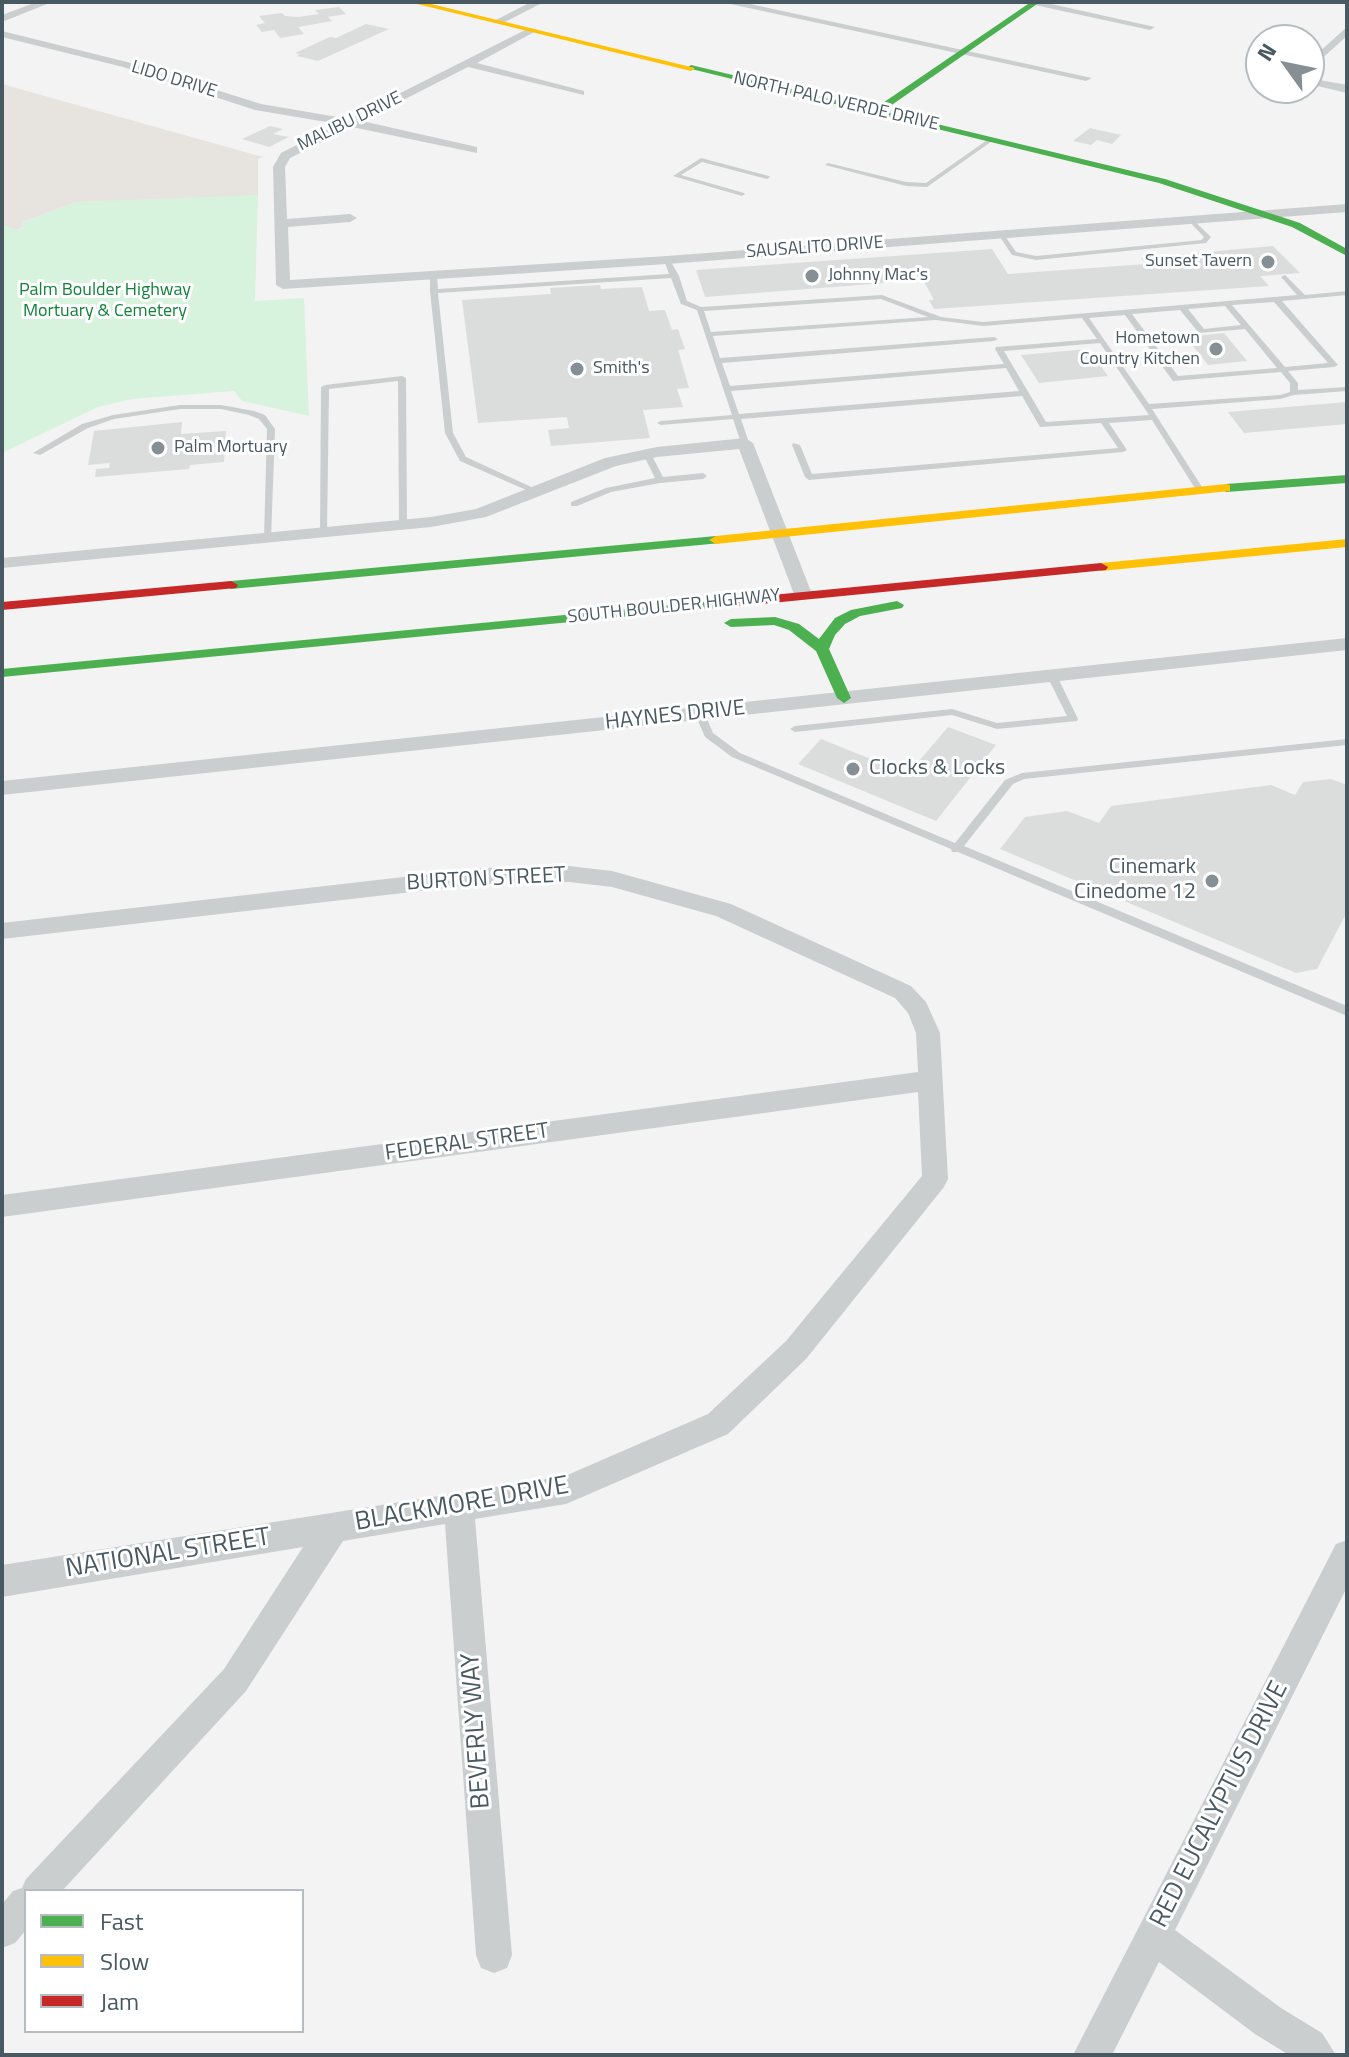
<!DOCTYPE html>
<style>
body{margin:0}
#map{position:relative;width:1349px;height:2057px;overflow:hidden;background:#f4f3f3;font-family:"Titillium Web",sans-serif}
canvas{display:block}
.frame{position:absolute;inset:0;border:4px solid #495961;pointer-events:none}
.legend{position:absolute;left:24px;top:1889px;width:280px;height:144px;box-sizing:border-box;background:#fff;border:2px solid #b6bdc0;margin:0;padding:10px 14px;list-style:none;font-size:24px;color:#495961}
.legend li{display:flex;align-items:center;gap:16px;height:40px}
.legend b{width:40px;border:2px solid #b6bdc0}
.north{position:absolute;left:1245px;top:24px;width:80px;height:80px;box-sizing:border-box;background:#fff;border:2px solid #b6bdc0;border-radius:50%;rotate:303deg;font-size:22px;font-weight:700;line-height:32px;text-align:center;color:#495961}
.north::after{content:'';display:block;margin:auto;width:28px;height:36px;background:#858f94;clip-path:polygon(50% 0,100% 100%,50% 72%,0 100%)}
</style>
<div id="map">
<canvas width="1349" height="2057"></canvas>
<div class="frame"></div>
<ul class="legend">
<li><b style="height:10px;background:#4caf50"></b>Fast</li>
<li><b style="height:10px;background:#ffc107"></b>Slow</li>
<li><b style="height:10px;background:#c62828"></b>Jam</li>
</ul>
<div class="north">N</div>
</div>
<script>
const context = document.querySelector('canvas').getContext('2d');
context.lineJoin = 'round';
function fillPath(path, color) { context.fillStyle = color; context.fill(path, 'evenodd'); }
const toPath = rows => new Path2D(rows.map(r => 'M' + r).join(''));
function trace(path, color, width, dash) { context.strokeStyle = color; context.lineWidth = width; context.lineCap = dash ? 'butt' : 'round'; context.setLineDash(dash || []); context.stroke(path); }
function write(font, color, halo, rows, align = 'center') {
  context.font = font + ' "Titillium Web",sans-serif'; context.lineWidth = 6; context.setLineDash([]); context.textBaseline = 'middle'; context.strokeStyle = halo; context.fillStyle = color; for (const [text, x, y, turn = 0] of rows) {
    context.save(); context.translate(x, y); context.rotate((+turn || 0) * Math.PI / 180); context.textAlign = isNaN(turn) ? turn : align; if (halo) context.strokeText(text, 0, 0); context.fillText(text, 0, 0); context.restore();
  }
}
fillPath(toPath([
 [239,193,258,195,255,301,304,298,309,416,242,401,234,391,132,399,98,407,2,453,2,224,18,230,24,227,22,222,77,202]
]), '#d7f3de');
fillPath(toPath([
 [2,84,263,157,258,159,258,195,77,202,22,222,24,227,17,230,2,224]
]), '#e7e4e0');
fillPath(toPath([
 [339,7,346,14,328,17,332,21,298,27,304,34,280,38,274,30,262,32,256,25,265,23,259,16,282,13,285,16,298,17,319,14,315,10],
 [366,24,389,29,318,61,297,56,300,54,295,53,330,37,336,38],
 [270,126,283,129,273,134,289,137,269,147,242,139],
 [1090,128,1121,135,1112,144,1097,140,1091,145,1073,141],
 [1273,246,1300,273,1260,276,1269,286,934,309,929,300,934,300,923,280,705,297,696,270,992,249,1008,274,1146,264,1141,258],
 [600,285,601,289,642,287,649,311,665,310,672,330,678,329,685,349,678,350,689,388,677,389,683,407,643,410,650,438,551,446,548,430,569,428,567,417,478,423,462,300,551,294,550,288],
 [1224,333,1247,361,1208,365,1186,337],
 [1088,349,1108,376,1039,383,1021,355],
 [1347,402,1347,424,1244,433,1228,412],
 [182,422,181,434,226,431,224,462,190,465,189,469,95,477,96,469,109,468,110,463,88,465,94,431],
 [948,727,996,745,936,821,798,764,821,739,908,774],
 [1331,779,1347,785,1347,912,1317,969,1296,973,1000,849,1025,817,1067,811,1099,823,1111,806,1271,785,1295,795,1303,782]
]), '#dbdcdc');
fillPath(toPath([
 [990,138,995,139,927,187,906,186,825,165,828,163,906,182,926,183,990,138],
 [701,158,769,176,770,177,767,179,702,162,681,175,744,193,745,194,742,196,673,176,701,158],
 [1190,217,1211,237,1206,243,1036,260,1012,255,998,234,1003,233,1016,252,1036,256,1202,240,1204,237,1187,219,1190,217],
 [667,258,670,260,679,276,687,301,701,307,882,295,941,317,983,322,1297,295,1281,277,1285,275,1305,295,1347,291,1347,295,1282,301,1338,365,1334,367,1288,371,1298,383,1298,390,1347,387,1347,391,1294,395,1280,399,1152,409,1204,490,1200,493,1196,490,1152,420,1109,423,1127,450,1123,452,809,480,805,477,792,445,793,443,800,445,812,474,1118,448,1101,423,1040,427,1022,396,741,419,749,443,745,445,741,443,733,419,661,425,657,423,661,421,732,415,697,310,681,304,671,278,438,293,453,433,466,457,540,491,533,493,460,461,445,433,430,291,430,274,437,276,438,289,669,274,664,260,667,258],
 [881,299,928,317,711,332,704,311,881,299],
 [1274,302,1328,363,1285,367,1232,305,1274,302],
 [1225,306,1241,325,1204,329,1188,309,1225,306],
 [1180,310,1199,333,1245,329,1277,368,1178,376,1132,314,1180,310],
 [1125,315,1173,381,1281,372,1290,383,1290,392,1280,395,1149,404,1089,318,1125,315],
 [1082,318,1097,339,996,347,995,349,1004,364,730,386,722,363,994,341,998,339,994,337,720,358,713,336,936,320,983,326,1082,318],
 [1100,343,1149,415,1046,422,1004,351,1100,343],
 [1006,368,1019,391,739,414,731,391,1006,368],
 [402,376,406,378,407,524,403,527,399,524,398,381,329,389,327,532,320,534,321,387,325,385,402,376],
 [180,405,221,405,254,411,265,415,275,429,271,539,264,537,267,429,259,419,249,415,221,409,180,409,114,419,88,428,40,455,33,453,82,424,113,415,180,405],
 [644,452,650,452,663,477,703,473,707,476,703,479,660,483,611,492,577,506,571,506,571,502,606,488,655,478,643,454,644,452],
 [1052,673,1057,676,1078,719,1077,721,997,729,952,715,795,732,790,729,795,726,952,709,997,723,1067,716,1047,676,1052,673],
 [700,711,705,714,713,733,740,753,955,843,1005,780,1022,773,1347,739,1347,745,1024,779,1013,784,964,846,1347,1006,1347,1016,958,852,952,852,951,849,732,757,705,737,695,714,700,711]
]), '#cacecf');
fillPath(toPath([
 [37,2,52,2,2,22,2,15,37,2],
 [531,2,544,2,501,24,492,22,531,2],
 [721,2,741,2,1092,78,1086,81,721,2],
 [1021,2,1042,2,1155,27,1150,30,1021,2],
 [1347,27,1347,36,1309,70,1309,61,1347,27],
 [529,28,538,30,477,63,584,91,584,95,468,67,362,121,477,147,477,153,352,127,290,158,285,167,287,219,350,214,357,218,350,222,288,227,290,280,667,256,1347,204,1347,212,667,264,283,289,276,285,273,167,281,153,338,124,255,110,123,67,2,37,2,31,131,63,261,104,349,119,529,28],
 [1309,78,1347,85,1347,93,1309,84,1309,78],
 [1285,88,1297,88,1288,103,1284,104,1278,100,1285,88],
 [745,438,753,443,812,594,809,598,797,598,794,594,739,449,657,457,616,466,486,517,431,527,2,568,2,558,431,517,476,509,605,458,657,447,745,438],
 [1347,638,1347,650,2,795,2,781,1347,638],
 [569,866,612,871,731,904,911,986,926,1002,940,1033,948,1179,944,1187,806,1359,728,1434,566,1504,475,1519,512,1955,507,1968,494,1973,481,1968,476,1955,445,1524,343,1541,246,1691,62,1891,26,1891,26,1930,15,1943,2,1948,2,1904,13,1891,22,1888,26,1879,224,1669,303,1547,2,1597,2,1565,565,1476,708,1414,786,1341,922,1176,918,1092,2,1217,2,1195,918,1072,916,1033,908,1013,895,998,716,916,612,887,569,882,482,884,2,939,2,923,482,868,569,866],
 [1347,1540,1347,1587,1175,1930,1281,2008,1322,2033,1336,2055,1289,2055,1255,2034,1159,1962,1112,2055,1073,2055,1336,1544,1347,1540]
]), '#cacecf');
fillPath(toPath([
 [1031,2,1040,2,883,111,1165,179,1300,223,1347,249,1347,256,1292,227,1159,183,687,68,691,65,874,109,1031,2],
 [1347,475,1347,483,1226,492,1220,488,1226,484,1347,475],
 [716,536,723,540,721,543,231,589,224,585,231,581,716,536],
 [731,599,738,603,736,606,2,677,2,669,731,599],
 [897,601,904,605,902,608,860,616,845,624,835,635,829,649,851,698,844,703,837,698,816,651,789,630,774,625,731,627,724,623,731,619,775,617,799,624,819,639,835,618,851,610,897,601]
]), '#4caf50');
fillPath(toPath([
 [409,2,423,2,695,68,691,71,409,2],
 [1226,484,1230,485,1230,491,716,544,709,540,716,536,1226,484],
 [1347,539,1347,547,1101,571,1094,567,1101,563,1347,539]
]), '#ffc107');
fillPath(toPath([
 [1101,563,1108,567,1106,570,731,607,724,603,731,599,1101,563],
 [231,581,238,585,236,588,2,610,2,602,231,581]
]), '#c62828');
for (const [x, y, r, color] of [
 [1268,262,8,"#858f94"],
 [812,276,8,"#858f94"],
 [1216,349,8,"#858f94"],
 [577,369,8,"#858f94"],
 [158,448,8,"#858f94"],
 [853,769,8,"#858f94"],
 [1212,881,8,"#858f94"]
]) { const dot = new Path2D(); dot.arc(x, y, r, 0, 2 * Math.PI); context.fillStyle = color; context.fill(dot); trace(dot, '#fff', 3); }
write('18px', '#495961', '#fff', [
 ["LIDO DRIVE",174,80,17],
 ["NORTH PALO VERDE DRIVE",836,102,13],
 ["MALIBU DRIVE",350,122,-26],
 ["SAUSALITO DRIVE",815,248,-4],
 ["SOUTH BOULDER HIGHWAY",674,607,-6]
]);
write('18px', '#495961', '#fff', [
 ["Sunset Tavern",1252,262,"right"],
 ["Johnny Mac's",828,276],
 ["Hometown",1200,339,"right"],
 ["Country Kitchen",1200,360,"right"],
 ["Smith's",593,369],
 ["Palm Mortuary",174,448]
], 'left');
write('18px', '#13833b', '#fff', [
 ["Palm Boulder Highway",105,291],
 ["Mortuary & Cemetery",105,312]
]);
write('22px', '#495961', '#fff', [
 ["HAYNES DRIVE",675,716,-6],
 ["BURTON STREET",486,880,-3],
 ["FEDERAL STREET",467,1143,-8]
]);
write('22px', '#495961', '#fff', [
 ["Clocks & Locks",869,769],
 ["Cinemark",1196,868,"right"],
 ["Cinedome 12",1196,893,"right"]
], 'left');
write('26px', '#495961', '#fff', [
 ["BLACKMORE DRIVE",462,1505,-10],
 ["NATIONAL STREET",168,1554,-9],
 ["BEVERLY WAY",477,1731,-94],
 ["RED EUCALYPTUS DRIVE",1220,1805,-63]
]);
</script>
